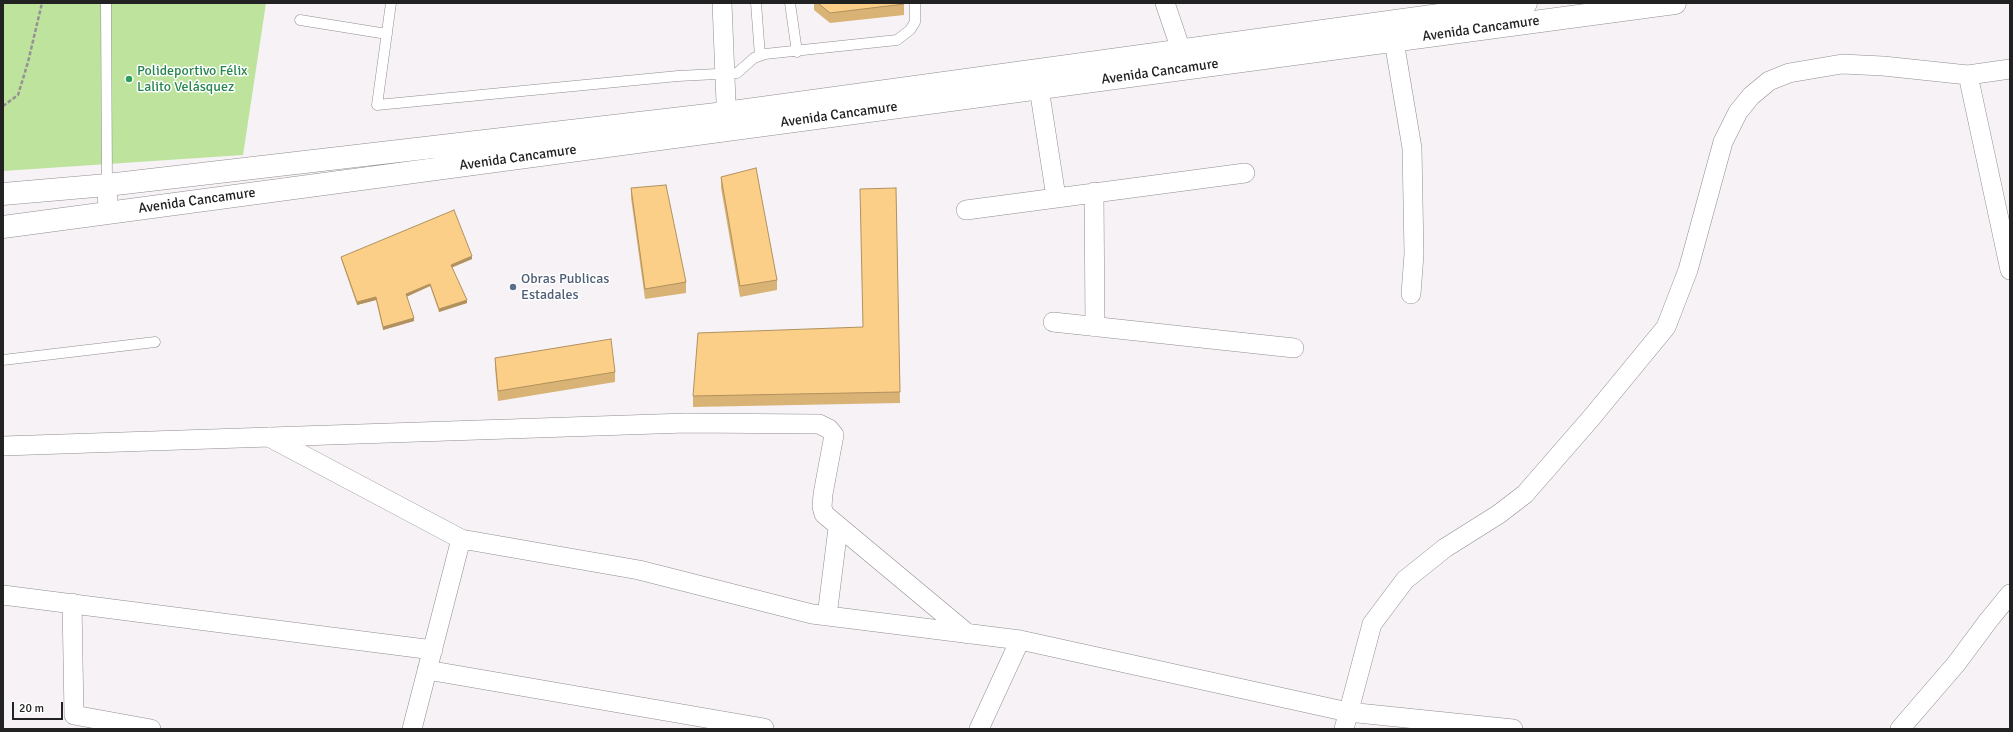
<!DOCTYPE html>
<meta charset="utf-8">
<style>
body{margin:0}
#map{position:relative;width:2013px;height:732px;overflow:hidden;background:#f6f2f6;font-family:Signika,sans-serif}
canvas{display:block}
.frame{position:absolute;inset:0;border:4px solid #232223;pointer-events:none}
.scale{position:absolute;left:12px;top:702px;width:51px;height:18px;box-sizing:border-box;border:2px solid #232223;border-top:0;padding-left:5px;font-size:12px;line-height:14px;white-space:nowrap;color:#232223;-webkit-text-stroke:3px #fff;paint-order:stroke}
</style>
<div id="map">
<canvas width="2013" height="732"></canvas>
<div class="frame"></div>
<div class="scale">20 m</div>
</div>
<script>
const context = document.querySelector('canvas').getContext('2d');
context.lineJoin = 'round';
function fillPath(path, color) { context.fillStyle = color; context.fill(path, 'evenodd'); }
const toPath = rows => new Path2D(rows.map(r => 'M' + r).join(''));
function trace(path, color, width, dash) { context.strokeStyle = color; context.lineWidth = width; context.lineCap = dash ? 'butt' : 'round'; context.setLineDash(dash || []); context.stroke(path); }
function write(font, color, halo, rows, align = 'center') {
  context.font = font + ' Signika,sans-serif'; context.lineWidth = 3; context.setLineDash([]); context.textBaseline = 'middle'; context.strokeStyle = halo; context.fillStyle = color; for (const [text, x, y, turn = 0] of rows) {
    context.save(); context.translate(x, y); context.rotate((+turn || 0) * Math.PI / 180); context.textAlign = isNaN(turn) ? turn : align; if (halo) context.strokeText(text, 0, 0); context.fillText(text, 0, 0); context.restore();
  }
}
fillPath(toPath([
 [3,3,266,3,243,155,3,171]
]), '#bee39d');
const lane = toPath([
 [106,3,107,185],
 [391,3,377,105,678,76,737,73,754,58,765,54,897,40,910,30,915,22,915,3],
 [756,3,760,56],
 [790,3,797,52],
 [300,20,387,34],
 [3,360,155,342]
]);
const street = toPath([
 [722,3,727,127],
 [1165,3,1181,50],
 [1394,41,1412,148,1414,254,1411,294],
 [1968,75,2010,270],
 [1039,88,1056,197],
 [107,185,108,213],
 [1094,192,1095,327],
 [966,210,1245,173],
 [1053,322,1294,348],
 [269,437,461,539,639,570,812,614,1020,640,1348,712,1513,729],
 [3,446,686,423,819,424,829,429,834,435,823,494,822,507,824,514,968,634],
 [3,595,433,650],
 [72,603,74,715,151,729],
 [827,616,838,528],
 [427,670,764,728],
 [412,729,461,539],
 [979,729,1020,640],
 [1344,729,1372,624,1405,580,1445,548,1499,514,1525,494,1592,417,1666,327,1688,270,1723,142,1738,112,1751,96,1769,81,1789,73,1842,64,1883,66,1968,75,2010,69],
 [1900,729,1956,664,1988,621,2010,594]
]);
const secondary = toPath([
 [3,194,107,185,725,113,1526,3],
 [3,227,1675,3]
]);
trace(lane, '#908d90', 11);
trace(street, '#908d90', 20);
trace(secondary, '#908d90', 23);
trace(toPath([
 [3,106,18,95,28,62,42,3]
]), '#949294', 2.5, [4, 2]);
trace(lane, '#fff', 10);
trace(street, '#fff', 19);
trace(secondary, '#fff', 22);
fillPath(toPath([
 [814,3,904,3,904,15,830,23,814,10],
 [721,177,777,280,777,290,740,297,721,188],
 [631,188,686,282,686,293,645,299,631,198],
 [896,188,900,403,693,407,693,396,863,327],
 [341,257,472,259,452,267,467,303,439,312,430,286,406,297,414,321,383,330,376,300,357,305,341,259],
 [495,358,615,372,615,382,498,401,495,368]
]), '#d9b275');
fillPath(toPath([
 [472,256,472,259,451,268,451,265],
 [430,284,430,286,406,297,406,294],
 [376,297,376,300,357,305,357,302],
 [467,300,467,303,439,312,439,309],
 [414,318,414,321,383,330,383,327]
]), '#b0915f');
const building = toPath([
 [818,3,904,3,904,4,830,13,818,3],
 [756,168,777,280,740,286,721,177,756,168],
 [666,185,686,282,645,289,631,188,666,185],
 [896,188,900,392,693,396,698,333,863,327,860,189,896,188],
 [454,210,472,256,451,265,467,300,439,309,430,284,406,294,414,318,383,327,376,297,357,302,341,257,454,210],
 [611,339,615,372,498,391,495,358,611,339]
]);
fillPath(building, '#fccf88');
trace(building, '#b0915f', 1);
for (const [x, y, r, color] of [
 [129,79,4,"#2e9e5b"],
 [513,287,4,"#5c6f8a"]
]) { const dot = new Path2D(); dot.arc(x, y, r, 0, 2 * Math.PI); context.fillStyle = color; context.fill(dot); trace(dot, '#fff', 1.5); }
write('14px', '#232223', '#fff', [
 ["Avenida Cancamure",1481,29,-8],
 ["Avenida Cancamure",1160,72,-8],
 ["Avenida Cancamure",839,115,-8],
 ["Avenida Cancamure",518,158,-8],
 ["Avenida Cancamure",197,201,-8]
]);
write('14px', '#27864d', '#fff', [
 ["Polideportivo Félix",137,71],
 ["Lalito Velásquez",137,87]
], 'left');
write('14px', '#4e5e75', '#fff', [
 ["Obras Publicas",521,279],
 ["Estadales",521,295]
], 'left');
</script>
